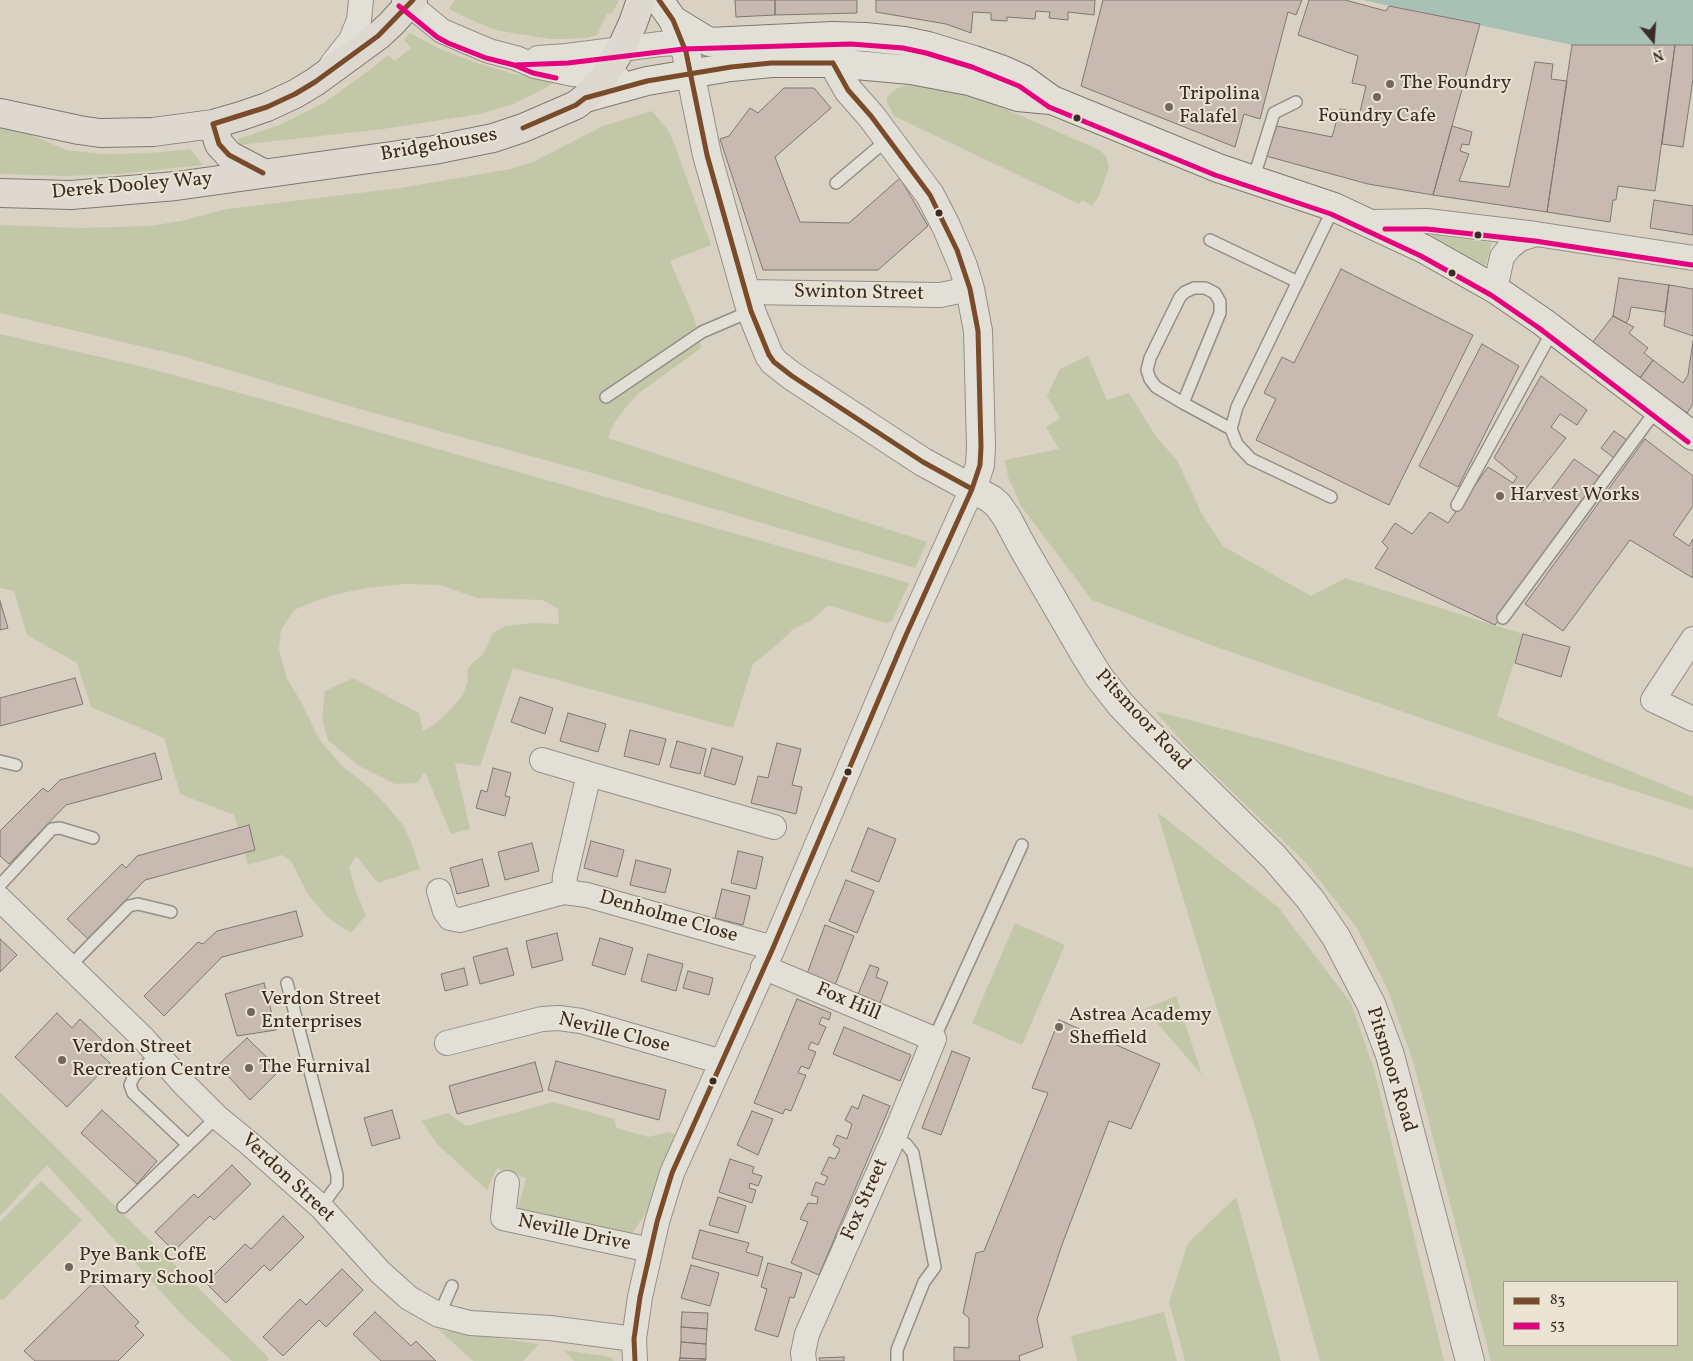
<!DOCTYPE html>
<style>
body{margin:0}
#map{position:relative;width:1693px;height:1361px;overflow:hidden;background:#d9d2c3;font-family:Vollkorn,serif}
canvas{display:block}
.legend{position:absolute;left:1503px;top:1281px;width:175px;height:65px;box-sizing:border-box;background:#ece4d2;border:1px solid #a59b8e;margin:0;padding:6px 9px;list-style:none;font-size:15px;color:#3a2d27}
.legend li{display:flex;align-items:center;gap:10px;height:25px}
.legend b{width:25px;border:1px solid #a59b8e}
.north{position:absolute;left:1628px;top:15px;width:50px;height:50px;-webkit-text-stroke:4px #ece4d2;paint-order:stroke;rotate:162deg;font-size:14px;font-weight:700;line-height:20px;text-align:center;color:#3a2d27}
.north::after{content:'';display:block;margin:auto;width:18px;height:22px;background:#3a2d27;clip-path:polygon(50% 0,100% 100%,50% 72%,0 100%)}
</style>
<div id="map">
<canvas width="1693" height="1361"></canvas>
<ul class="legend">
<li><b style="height:6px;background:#7a4b2a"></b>83</li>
<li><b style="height:6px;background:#e5007d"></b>53</li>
</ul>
<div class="north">N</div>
</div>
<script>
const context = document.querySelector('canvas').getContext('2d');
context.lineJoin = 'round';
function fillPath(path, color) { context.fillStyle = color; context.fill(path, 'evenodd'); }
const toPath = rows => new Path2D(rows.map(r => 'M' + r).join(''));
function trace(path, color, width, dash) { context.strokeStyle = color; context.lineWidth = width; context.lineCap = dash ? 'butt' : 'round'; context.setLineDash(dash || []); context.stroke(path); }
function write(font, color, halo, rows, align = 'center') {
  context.font = font + ' Vollkorn,serif'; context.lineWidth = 4; context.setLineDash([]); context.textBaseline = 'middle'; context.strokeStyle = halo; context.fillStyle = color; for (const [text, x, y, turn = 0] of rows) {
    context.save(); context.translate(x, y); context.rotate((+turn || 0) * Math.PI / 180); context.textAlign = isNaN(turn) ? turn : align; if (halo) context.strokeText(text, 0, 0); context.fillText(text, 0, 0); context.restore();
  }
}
fillPath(toPath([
 [455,0,619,0,612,13,607,14,597,35,586,38,566,39,551,39,518,34,496,30,478,23,449,9],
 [410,33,442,50,480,64,514,74,556,81,544,89,513,104,480,114,383,129,239,145,238,139,279,125,324,103,371,69,388,55,395,61,411,48,404,40],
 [909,85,953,91,982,99,1100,150,1106,156,1109,167,1099,196,1092,206,1083,200,1079,204,894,116,887,102,887,97,897,88],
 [652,111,668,130,674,143,711,245,670,261,695,320,701,348,639,393,625,408,612,427,608,438,927,542,915,568,592,473,356,408,182,356,0,313,0,225,80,228,150,226,181,221,227,209,400,188,510,169,533,162,603,126],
 [0,127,30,134,66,150,84,152,105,154,151,153,190,149,203,165,118,174,64,176,0,174],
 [1433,235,1492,243,1485,267,1431,241],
 [0,334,144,367,269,401,909,583,893,619,890,622,885,623,828,605,812,620,793,629,778,644,753,664,733,728,513,668,480,766,455,763,470,829,451,834,425,772,417,783,395,784,359,766,328,740,322,719,325,691,353,678,419,713,423,731,434,725,449,711,463,695,468,680,467,670,473,662,482,656,493,633,505,626,533,623,559,624,558,609,542,600,477,598,440,585,405,584,367,588,337,594,315,601,294,610,281,630,279,649,287,679,300,700,319,739,342,766,370,788,382,800,403,825,412,845,420,869,378,883,356,856,349,867,356,892,366,915,351,933,327,917,307,893,291,861,282,855,248,865,234,815,180,794,164,738,91,707,77,663,27,635,14,591,0,588],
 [1088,356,1107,400,1129,393,1157,438,1177,460,1202,514,1223,546,1311,596,1345,578,1523,634,1497,716,1693,797,1693,810,1582,774,1208,644,1092,600,1021,506,1008,477,1005,460,1059,449,1046,427,1060,418,1047,396,1060,369],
 [1155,711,1277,743,1693,868,1693,1361,1491,1361,1413,1061,1387,988,1357,928,1305,862,1192,753],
 [1677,1282,1677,1345,1504,1345,1504,1282],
 [1157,812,1278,907,1351,1003,1374,1069,1444,1361,1320,1361,1253,1120,1220,1019],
 [1015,923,1065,945,1022,1045,972,1023],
 [1176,996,1202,1075,1145,1009],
 [0,1092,269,1358,267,1361,232,1361,184,1317,47,1165,0,1216],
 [553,1102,614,1119,617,1128,648,1137,668,1132,676,1134,645,1214,629,1238,518,1208,526,1178,497,1168,487,1190,437,1144,421,1121,448,1113,466,1126],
 [41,1181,82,1220,2,1301,0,1299,0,1222],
 [1236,1197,1281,1361,1185,1361,1169,1302,1188,1243],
 [1164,1312,1177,1361,1077,1361,1071,1336],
 [439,1330,539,1344,523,1361,473,1361],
 [564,1350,611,1357,614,1361,574,1361]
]), '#c2c7a8');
fillPath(toPath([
 [1363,0,1693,0,1693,45,1572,45]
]), '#a9c0b6');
const building = toPath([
 [735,0,775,0,775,15,736,17,735,0],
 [775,0,857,0,857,13,775,15,775,0],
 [876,0,1095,0,1094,15,1068,12,1068,20,1049,18,1050,12,1036,11,1035,19,1007,17,1007,21,991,20,991,13,973,12,971,33,946,24,876,12,876,0],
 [1103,0,1302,0,1296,15,1288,12,1260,119,1244,114,1235,147,1081,86,1103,0],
 [1309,0,1345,0,1386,11,1389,6,1480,24,1433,195,1368,184,1266,156,1277,126,1332,137,1340,109,1360,112,1366,86,1352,83,1358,56,1298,35,1309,0],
 [1572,45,1675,45,1655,191,1618,186,1616,200,1613,200,1610,222,1547,212,1572,45],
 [1675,45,1693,45,1693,79,1683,147,1662,144,1675,45],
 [1535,62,1553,64,1551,79,1567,81,1547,212,1433,195,1452,126,1472,132,1469,145,1462,144,1460,151,1469,154,1459,181,1509,187,1535,62],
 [784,88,814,88,831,108,775,157,800,222,849,223,900,178,928,226,878,270,763,270,720,139,729,136,750,108,758,113,784,88],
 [1654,200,1693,206,1693,235,1650,228,1654,200],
 [1341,269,1473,335,1389,505,1256,440,1276,399,1264,393,1282,357,1294,363,1341,269],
 [1619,278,1669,285,1665,312,1631,307,1629,318,1626,323,1613,316,1619,278],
 [1669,285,1693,289,1693,336,1664,326,1669,285],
 [1613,316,1634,327,1629,333,1648,348,1644,353,1653,360,1640,378,1592,343,1613,316],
 [1693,341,1693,404,1687,413,1640,378,1653,360,1683,383,1688,375,1693,341],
 [1482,344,1519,366,1458,487,1419,466,1482,344],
 [1541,376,1587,410,1577,425,1560,414,1551,427,1566,438,1524,491,1542,502,1574,459,1600,477,1495,625,1375,568,1388,548,1382,542,1395,523,1412,534,1430,512,1448,523,1488,467,1513,483,1517,477,1494,458,1541,376],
 [1614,431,1627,440,1614,458,1601,448,1614,431],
 [1645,439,1693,476,1693,506,1673,535,1689,546,1693,539,1693,578,1630,540,1563,631,1525,604,1645,439],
 [0,601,8,628,0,630,0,601],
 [1523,634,1570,647,1561,677,1515,663,1523,634],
 [75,678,83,704,0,726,0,698,75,678],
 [520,697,553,708,545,734,511,722,520,697],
 [568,713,606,724,598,752,560,741,568,713],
 [630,730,666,739,659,765,624,756,630,730],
 [677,741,706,749,700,774,670,767,677,741],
 [777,743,801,749,792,785,802,787,796,814,751,803,758,776,768,778,777,743],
 [712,748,743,757,735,785,704,776,712,748],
 [155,753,162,779,66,805,9,864,0,856,0,831,43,788,48,792,60,780,155,753],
 [493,768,511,773,505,796,510,797,505,816,476,808,481,790,487,792,493,768],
 [249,825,255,850,145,880,88,939,67,919,122,864,126,868,137,856,249,825],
 [868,828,896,839,879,882,851,871,868,828],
 [591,841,624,850,617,877,584,868,591,841],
 [532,843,539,871,505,880,498,852,532,843],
 [738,851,763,857,756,889,731,883,738,851],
 [482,859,489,886,457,894,450,868,482,859],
 [636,860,671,869,665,893,630,885,636,860],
 [846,880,874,891,857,933,829,921,846,880],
 [722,889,750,896,743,925,715,918,722,889],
 [296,911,303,936,222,957,164,1016,144,996,198,942,203,944,217,931,296,911],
 [825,925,854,936,832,993,804,982,825,925],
 [557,933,563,960,532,968,526,941,557,933],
 [600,938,633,948,625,975,592,965,600,938],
 [0,939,17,955,0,972,0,939],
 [507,948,514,975,480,984,473,957,507,948],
 [648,954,683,964,676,991,641,981,648,954],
 [870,965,879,968,876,977,888,982,878,1008,856,999,870,965],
 [464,968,468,985,445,991,441,974,464,968],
 [688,971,713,978,709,995,683,988,688,971],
 [264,983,276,1030,237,1036,225,994,264,983],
 [797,999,831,1013,829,1020,822,1017,819,1024,826,1027,818,1045,811,1042,808,1049,816,1052,809,1069,801,1066,798,1073,806,1075,791,1111,785,1109,783,1114,754,1103,797,999],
 [57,1013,72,1028,80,1019,102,1040,94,1048,110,1063,67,1107,15,1057,57,1013],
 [1059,1020,1160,1064,1131,1129,1109,1121,1063,1242,1037,1319,1043,1347,1019,1356,1020,1361,954,1361,954,1347,969,1348,969,1318,963,1313,976,1253,984,1251,1048,1093,1032,1088,1059,1020],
 [844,1027,911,1055,900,1081,833,1054,844,1027],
 [247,1038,280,1070,250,1100,218,1065,247,1038],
 [952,1051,970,1058,941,1135,922,1128,952,1051],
 [556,1061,666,1090,659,1120,548,1090,556,1061],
 [535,1062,543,1091,457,1114,449,1086,535,1062],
 [863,1095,890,1106,819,1275,791,1263,808,1222,800,1219,808,1203,817,1204,818,1197,811,1195,816,1182,824,1185,828,1177,821,1174,829,1157,835,1159,840,1149,833,1145,837,1135,847,1139,852,1124,845,1120,852,1106,858,1109,863,1095],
 [102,1110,157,1161,137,1184,81,1133,102,1110],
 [392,1110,400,1138,372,1146,364,1118,392,1110],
 [752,1111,773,1119,758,1155,737,1145,752,1111],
 [730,1159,754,1167,752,1173,762,1176,758,1186,750,1183,749,1188,756,1190,752,1203,719,1192,730,1159],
 [232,1165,251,1184,214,1220,210,1216,174,1251,155,1232,194,1194,198,1198,232,1165],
 [718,1197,746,1206,738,1233,709,1225,718,1197],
 [283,1216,304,1237,270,1271,264,1265,226,1303,206,1283,245,1244,251,1249,283,1216],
 [700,1230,749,1243,746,1252,763,1257,758,1276,692,1258,700,1230],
 [768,1263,802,1273,794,1298,790,1297,778,1337,755,1330,767,1289,761,1287,768,1263],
 [691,1265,719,1273,710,1306,681,1298,691,1265],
 [342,1269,363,1290,326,1327,319,1320,283,1356,263,1337,300,1299,306,1305,342,1269],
 [97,1279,139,1322,135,1326,144,1335,118,1361,35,1361,24,1351,97,1279],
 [375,1312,411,1346,416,1341,436,1361,381,1361,353,1334,375,1312],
 [682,1312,708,1313,707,1329,681,1327,682,1312],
 [681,1327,707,1329,706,1344,681,1342,681,1327],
 [681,1342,706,1344,706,1359,680,1358,681,1342],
 [844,1357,844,1361,820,1361,819,1358,844,1357],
 [680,1358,706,1359,705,1361,679,1361,680,1358]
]);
fillPath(building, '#c8bab0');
trace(building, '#7e7870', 1);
const service = toPath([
 [1253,180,1274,113,1296,102],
 [836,183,888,139],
 [1210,240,1298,282],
 [606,397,702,332,751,311],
 [1183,403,1220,313,1220,302,1215,293,1205,288,1194,288,1185,292,1180,297,1150,358,1147,370,1150,379,1156,387,1183,403,1231,429],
 [1331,497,1251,459,1237,444,1231,429,1237,407,1334,207],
 [1457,505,1553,330],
 [1503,618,1657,409],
 [0,761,16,765],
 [0,885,52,829,60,828,93,838],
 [69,967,129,906,138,904,171,912],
 [287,983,337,1175,337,1185,321,1207],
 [934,1039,1022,845],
 [158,1054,134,1076,130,1085,133,1093,188,1145],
 [894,1137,906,1144,913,1153,935,1267,924,1282,897,1350,897,1361],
 [123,1207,217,1117],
 [439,1315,452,1286]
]);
const minor = toPath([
 [404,0,442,31,489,51,516,58,535,66,573,74,618,78],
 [538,58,567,56,660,44,698,42],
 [332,64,351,40,359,20,361,0],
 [1370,222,1427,221,1536,234,1693,258],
 [1495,289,1502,257,1510,247,1520,239,1536,234],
 [746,292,940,295,970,289],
 [1693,639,1653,700,1693,719],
 [542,760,589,774],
 [439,891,445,911,450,918,460,920,564,892,587,895,773,948],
 [564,892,565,876,589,774,774,827],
 [0,899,142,1037,184,1084,217,1117,250,1144,321,1207,381,1273,409,1298,439,1315,470,1323,550,1328,634,1339],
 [763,967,934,1039,894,1137,807,1334,803,1353,804,1361],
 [447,1043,542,1019,559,1018,581,1021,722,1062],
 [507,1183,503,1218,650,1250],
 [635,1361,634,1339,640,1297,657,1222,672,1173,773,948,906,635,972,489]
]);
const tertiary = toPath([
 [673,20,686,52,707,155,751,311,769,355,774,362,792,376,923,462,991,499,998,505,1007,518,1023,548,1084,653,1099,677,1121,705,1145,730,1274,857,1310,899,1336,937,1371,1004,1390,1055,1470,1361],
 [818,47,833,63,848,90,871,116,930,195,946,226,963,266,970,289,978,331,981,447,980,465,972,489]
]);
const secondary = toPath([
 [659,0,673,20,709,42,833,36,865,37,904,41,928,46,974,60,1003,70,1023,79,1052,100,1218,168,1334,207,1424,249,1495,289,1543,322,1693,436],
 [585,98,647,81,731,67,771,63,833,63,911,70,969,81,1018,97,1050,100]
]);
const trunk = toPath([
 [0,113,79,130,100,133,153,132,213,124,241,116,267,107,295,94,315,82,378,36,391,24,413,0],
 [213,124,219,144,229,155,263,173],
 [0,193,71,195,176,186,434,150,493,138,523,128,576,105,585,98,603,78,621,49,633,23,641,0]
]);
trace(service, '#948f86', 14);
trace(minor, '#948f86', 26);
trace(tertiary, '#948f86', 30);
trace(secondary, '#7e7870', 30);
trace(trunk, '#7e7870', 30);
trace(service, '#e2dfd7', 11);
trace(minor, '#e2dfd7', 24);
trace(tertiary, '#e2dfd7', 28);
trace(secondary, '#e2dfd7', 28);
trace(trunk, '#ddd9d0', 28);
trace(toPath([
 [659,0,673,20,686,52,707,155,751,311,769,355,774,362,792,376,923,462,972,489],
 [213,124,267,107,295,94,315,82,378,36,413,0],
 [213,124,219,144,229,155,263,173],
 [523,128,576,105,585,98,647,81,731,67,771,63,833,63],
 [635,1361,634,1339,640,1297,657,1222,672,1173,773,948,906,635,972,489,980,465,981,447,978,331,970,289,957,250,930,195,871,116,848,90,833,63]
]), '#7a4b2a', 5);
trace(toPath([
 [399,6,437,37,448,43,486,58,514,65,533,73,556,78],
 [516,65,568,63,684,49,851,44,903,48,926,53,972,67,1019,86,1049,107,1215,175,1331,214,1421,256,1491,295,1539,328,1688,442],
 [1385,229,1427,229,1535,241,1692,265]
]), '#e5007d', 5);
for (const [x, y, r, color] of [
 [1390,84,5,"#72675e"],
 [1377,97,5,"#72675e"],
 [1169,107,5,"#72675e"],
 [1077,118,4.5,"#3a2d27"],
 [939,213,4.5,"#3a2d27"],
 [1478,235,4.5,"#3a2d27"],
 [1452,273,4.5,"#3a2d27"],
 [1500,496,5,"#72675e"],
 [848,772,4.5,"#3a2d27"],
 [251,1012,5,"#72675e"],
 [1059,1027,5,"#72675e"],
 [62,1060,5,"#72675e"],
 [249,1068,5,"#72675e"],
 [713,1081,4.5,"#3a2d27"],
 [69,1267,5,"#72675e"]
]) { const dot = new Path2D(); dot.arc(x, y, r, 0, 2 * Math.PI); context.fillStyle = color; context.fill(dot); trace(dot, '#ece4d2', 2); }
write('20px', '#3a2d27', '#ece4d2', [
 ["The Foundry",1400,84],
 ["Tripolina",1179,95],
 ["Falafel",1179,118],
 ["Foundry Cafe",1377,117,"center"],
 ["Harvest Works",1510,496],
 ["Verdon Street",261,1000],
 ["Enterprises",261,1023],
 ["Astrea Academy",1069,1016],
 ["Sheffield",1069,1039],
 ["Verdon Street",72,1048],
 ["Recreation Centre",72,1071],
 ["The Furnival",259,1068],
 ["Pye Bank CofE",79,1256],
 ["Primary School",79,1279]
], 'left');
write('20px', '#3a2d27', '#ece4d2', [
 ["Bridgehouses",439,146,-10],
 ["Derek Dooley Way",132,187,-5],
 ["Swinton Street",859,294,1],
 ["Pitsmoor Road",1142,721,47],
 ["Denholme Close",668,918,16],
 ["Fox Hill",848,1003,23],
 ["Neville Close",614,1034,14],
 ["Pitsmoor Road",1390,1070,73],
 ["Verdon Street",287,1179,43],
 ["Fox Street",866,1200,-66],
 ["Neville Drive",574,1234,12]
]);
</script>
